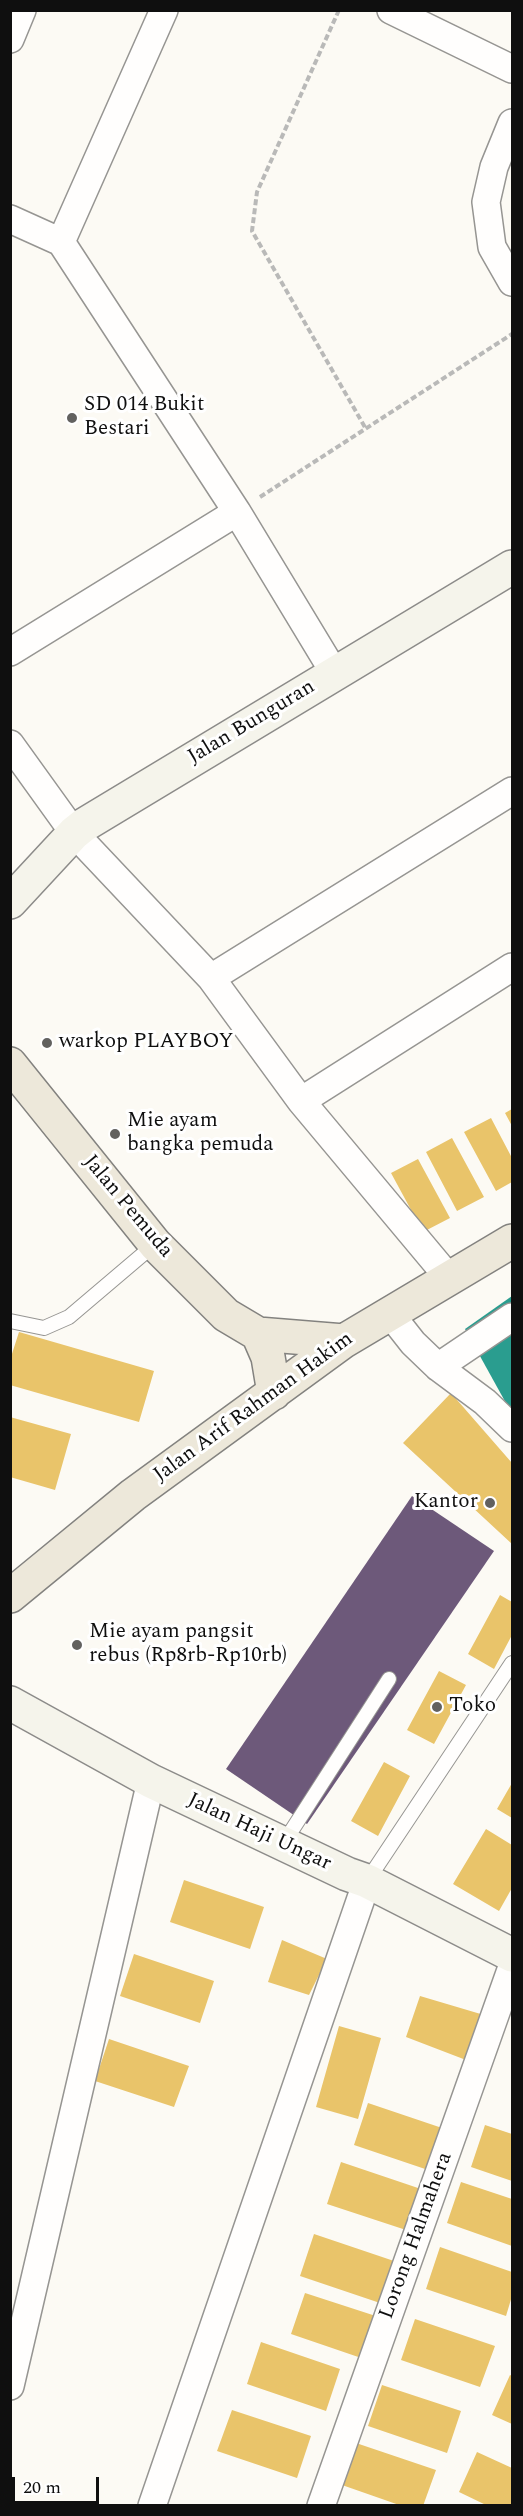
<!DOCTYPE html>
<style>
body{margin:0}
#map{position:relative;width:523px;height:2516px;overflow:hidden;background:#fcfaf4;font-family:Spectral,serif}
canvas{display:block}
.frame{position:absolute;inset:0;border:12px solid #0f0f0f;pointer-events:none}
.scale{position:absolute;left:12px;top:2477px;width:87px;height:27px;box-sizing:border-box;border:3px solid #0f0f0f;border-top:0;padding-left:8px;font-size:18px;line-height:21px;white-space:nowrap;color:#0f0f0f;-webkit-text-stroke:4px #fff;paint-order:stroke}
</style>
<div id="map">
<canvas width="523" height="2516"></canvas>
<div class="frame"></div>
<div class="scale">20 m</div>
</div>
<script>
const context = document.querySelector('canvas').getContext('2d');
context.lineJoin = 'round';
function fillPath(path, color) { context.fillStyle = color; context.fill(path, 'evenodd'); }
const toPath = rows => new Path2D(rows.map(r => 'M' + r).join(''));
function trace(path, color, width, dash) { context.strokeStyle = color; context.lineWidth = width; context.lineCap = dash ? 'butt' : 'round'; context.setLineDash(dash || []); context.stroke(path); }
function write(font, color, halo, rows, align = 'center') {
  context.font = font + ' Spectral,serif'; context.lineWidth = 6; context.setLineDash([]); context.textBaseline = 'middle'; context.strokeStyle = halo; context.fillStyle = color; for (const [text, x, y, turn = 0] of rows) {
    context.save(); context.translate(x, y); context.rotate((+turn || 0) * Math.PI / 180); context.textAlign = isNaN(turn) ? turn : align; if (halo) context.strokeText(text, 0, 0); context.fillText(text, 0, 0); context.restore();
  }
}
fillPath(toPath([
 [512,1109,512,1126,505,1113],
 [491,1118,512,1158,512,1182,496,1191,464,1132],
 [452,1138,484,1197,457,1211,426,1152],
 [418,1159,450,1218,423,1232,391,1173],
 [19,1332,154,1371,139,1422,10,1385,10,1360],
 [451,1393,512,1463,512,1544,403,1443],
 [10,1417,71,1434,55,1490,10,1477],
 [500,1595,512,1602,512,1635,494,1669,468,1654],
 [439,1671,466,1685,434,1744,407,1730],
 [384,1762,410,1776,378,1836,351,1821],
 [512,1783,512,1818,497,1809],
 [486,1829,512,1845,512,1888,499,1911,453,1884],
 [184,1880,264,1907,250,1949,170,1922],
 [282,1940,327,1959,309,1995,268,1982],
 [134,1954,214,1981,200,2023,120,1996],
 [420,1996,484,2015,466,2060,406,2037],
 [339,2026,381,2038,358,2119,316,2107],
 [109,2039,189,2066,174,2107,95,2081],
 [368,2103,448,2130,434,2172,354,2145],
 [485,2125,512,2134,512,2181,471,2167],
 [341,2162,421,2189,406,2230,327,2204],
 [461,2182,512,2199,512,2246,447,2223],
 [314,2234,394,2261,380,2303,300,2276],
 [440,2247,512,2272,512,2296,506,2316,426,2289],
 [305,2293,385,2319,370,2361,291,2334],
 [415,2319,495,2346,480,2387,401,2360],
 [261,2342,340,2369,326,2411,247,2384],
 [510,2375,512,2376,512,2424,492,2415],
 [382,2385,461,2411,447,2453,368,2426],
 [232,2410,311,2436,297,2478,217,2451],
 [356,2443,436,2470,423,2506,402,2506,342,2485],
 [477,2452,512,2468,512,2506,488,2506,459,2492]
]), '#e9c46a');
fillPath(toPath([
 [412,1496,494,1551,307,1824,226,1769]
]), '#6d597a');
fillPath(toPath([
 [512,1296,512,1414,465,1329]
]), '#2a9d8f');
const lane = toPath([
 [10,1321,44,1328,69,1317,155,1244],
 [283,1844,389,1679],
 [367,1881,512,1663]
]);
const street = toPath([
 [391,10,512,69],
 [10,39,22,10],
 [512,123,494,167,486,202,492,247,512,282],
 [10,219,61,242,164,10],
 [61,242,237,512,335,674],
 [10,652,237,512],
 [10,744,74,833,211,978,301,1101,449,1278],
 [211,978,512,791],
 [301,1101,512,967],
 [391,1315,413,1343,438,1367,485,1402,512,1428],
 [438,1367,512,1317],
 [10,2386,151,1781],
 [152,2506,367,1881],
 [321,2506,512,1967]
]);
const secondary = toPath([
 [10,902,74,833,84,825,512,567],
 [10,1703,151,1781,347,1874,367,1881,512,1955]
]);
const primary = toPath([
 [10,1064,155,1244,226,1315,258,1334,344,1341],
 [258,1334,268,1357,274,1393],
 [10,1596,133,1495,344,1341,512,1241]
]);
trace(lane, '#969592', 16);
trace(street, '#969592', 30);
trace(secondary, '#8c8b89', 36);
trace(primary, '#83827f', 36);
trace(toPath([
 [339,10,257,192,252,231,366,429],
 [260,497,512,334]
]), '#b9b9b8', 4, [6, 3]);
trace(lane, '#fffefd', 14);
trace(street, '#fffefd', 27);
trace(secondary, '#f5f4eb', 33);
trace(primary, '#ede8da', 33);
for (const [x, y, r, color] of [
 [72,418,6,"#62615f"],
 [47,1043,6,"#62615f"],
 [115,1134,6,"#62615f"],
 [490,1503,6,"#62615f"],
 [77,1645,6,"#62615f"],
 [437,1707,6,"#62615f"]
]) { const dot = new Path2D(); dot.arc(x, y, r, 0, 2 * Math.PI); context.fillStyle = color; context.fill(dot); trace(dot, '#fff', 2); }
write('21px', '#0f0f0f', '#fff', [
 ["SD 014 Bukit",84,406],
 ["Bestari",84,430],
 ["warkop PLAYBOY",59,1043],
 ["Mie ayam",127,1122],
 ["bangka pemuda",127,1146],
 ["Kantor",478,1503,"right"],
 ["Mie ayam pangsit",89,1633],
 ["rebus (Rp8rb-Rp10rb)",89,1657],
 ["Toko",449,1707]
], 'left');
write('21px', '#0f0f0f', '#fff', [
 ["Jalan Bunguran",252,723,-31],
 ["Jalan Pemuda",127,1207,50],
 ["Jalan Arif Rahman Hakim",254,1408,-36],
 ["Jalan Haji Ungar",259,1833,25],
 ["Lorong Halmahera",417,2236,-70]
]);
</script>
